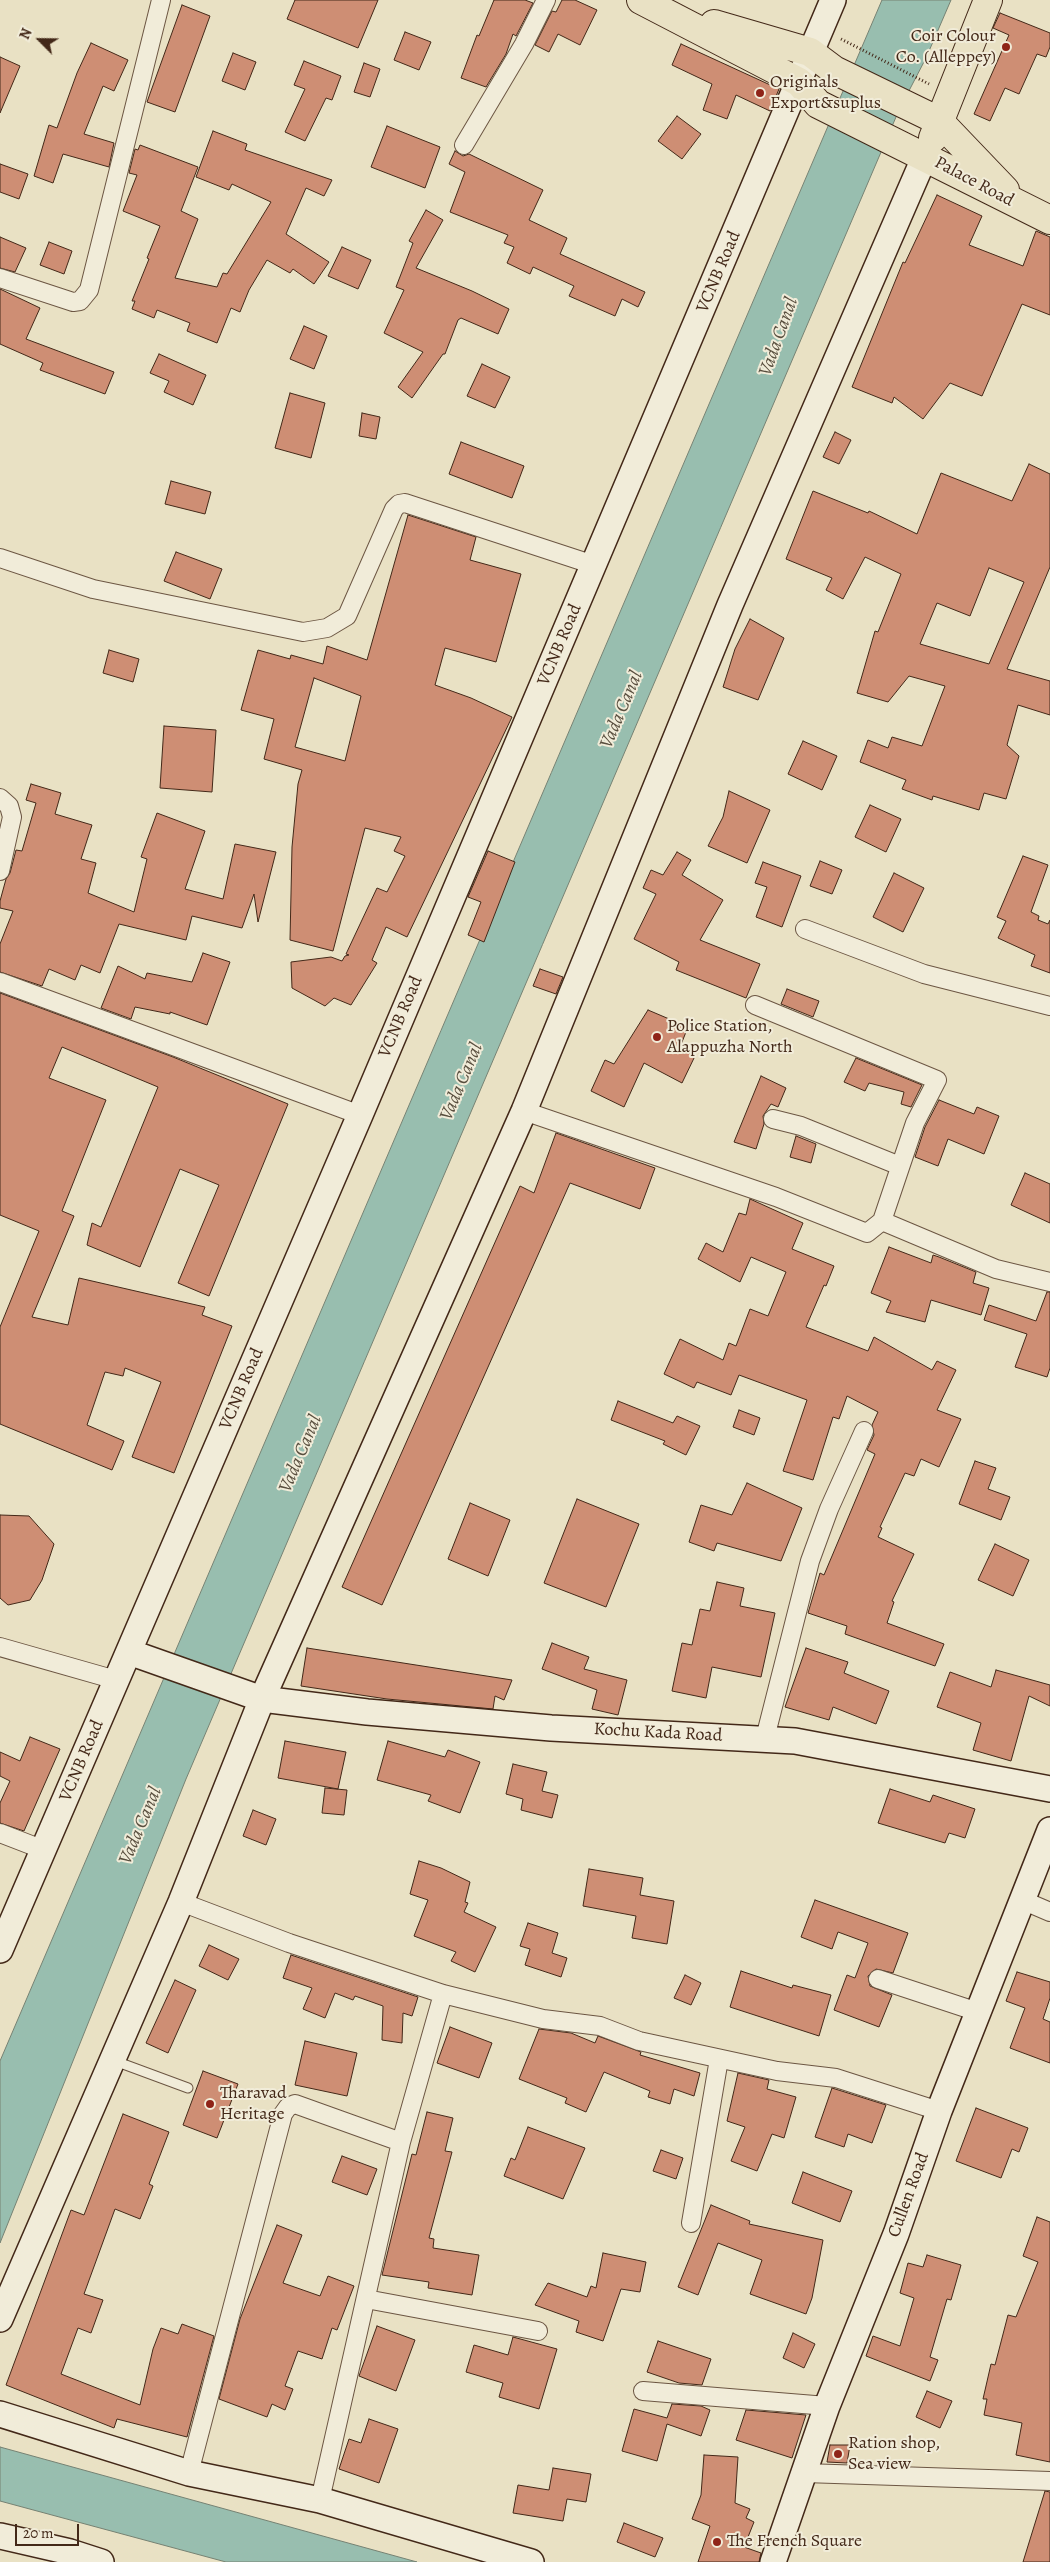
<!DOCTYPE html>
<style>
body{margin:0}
#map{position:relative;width:1050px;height:2562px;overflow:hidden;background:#e9e1c4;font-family:Alegreya,serif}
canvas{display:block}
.north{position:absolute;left:15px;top:15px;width:50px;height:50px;-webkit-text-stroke:4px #f1ecd9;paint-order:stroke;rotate:293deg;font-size:14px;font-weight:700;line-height:20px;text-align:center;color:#432818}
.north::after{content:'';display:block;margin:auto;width:18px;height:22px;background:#432818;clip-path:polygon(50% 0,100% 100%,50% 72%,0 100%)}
.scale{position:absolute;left:15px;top:2524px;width:64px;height:22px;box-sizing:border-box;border:2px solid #432818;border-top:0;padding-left:6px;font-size:15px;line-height:18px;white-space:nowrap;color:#432818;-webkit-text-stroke:4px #f1ecd9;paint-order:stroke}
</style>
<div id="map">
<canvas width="1050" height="2562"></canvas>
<div class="north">N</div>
<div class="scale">20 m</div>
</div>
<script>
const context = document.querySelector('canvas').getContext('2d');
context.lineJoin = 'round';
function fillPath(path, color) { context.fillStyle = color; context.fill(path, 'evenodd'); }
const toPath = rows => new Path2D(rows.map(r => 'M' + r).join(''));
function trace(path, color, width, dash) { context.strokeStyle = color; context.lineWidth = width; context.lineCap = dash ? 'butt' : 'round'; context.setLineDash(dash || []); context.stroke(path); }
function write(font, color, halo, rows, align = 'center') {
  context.font = font + ' Alegreya,serif'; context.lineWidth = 4; context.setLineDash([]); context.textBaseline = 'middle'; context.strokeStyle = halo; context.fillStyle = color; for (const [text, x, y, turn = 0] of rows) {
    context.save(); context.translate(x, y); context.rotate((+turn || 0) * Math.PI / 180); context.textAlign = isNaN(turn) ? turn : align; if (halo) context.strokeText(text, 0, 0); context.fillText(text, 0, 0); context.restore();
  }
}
const water = toPath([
 [882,0,951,0,926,58,899,110,186,1779,0,2243,0,2061,882,0],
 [0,2447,417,2562,226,2562,0,2501,0,2447]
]);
fillPath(water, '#98beaf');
trace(water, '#768273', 1);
const building = toPath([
 [295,0,378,0,358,48,287,19,295,0],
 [494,0,525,0,533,3,516,36,513,34,506,54,486,87,461,78,477,35,479,36,494,0],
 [562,0,575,0,597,10,580,45,558,34,549,52,535,45,552,11,556,12,562,0],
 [182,5,210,16,175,112,147,102,182,5],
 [1000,13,1050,33,1050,47,1046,57,1037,54,1019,94,1005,88,990,121,974,114,1009,35,993,28,1000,13],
 [405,32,431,42,419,70,394,60,405,32],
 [91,43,128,60,114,91,103,86,84,134,114,143,109,167,63,154,53,183,34,176,49,125,57,128,77,73,91,43],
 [681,44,779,89,770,111,736,95,727,119,703,110,712,84,672,65,681,44],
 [233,53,256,62,245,90,222,81,233,53],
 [0,57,20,66,0,113,0,57],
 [304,61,341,76,332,100,326,98,305,141,285,132,305,89,294,85,304,61],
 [364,63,380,69,370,97,354,92,364,63],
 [677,116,701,134,682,159,658,141,677,116],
 [387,126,440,147,425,188,371,167,387,126],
 [213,131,247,144,245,150,332,180,324,196,306,188,286,234,329,262,314,284,293,269,290,273,267,260,249,290,240,312,231,308,217,343,187,331,190,323,157,310,154,318,132,309,135,301,132,301,149,259,147,258,160,226,123,211,137,175,129,173,135,149,138,150,140,145,198,167,181,211,198,219,175,278,217,287,223,273,227,274,271,202,232,184,229,190,196,177,213,131],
 [455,151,463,156,469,154,543,190,529,220,567,238,560,254,645,292,638,307,622,299,615,316,569,296,574,286,533,267,530,274,507,263,514,247,504,243,508,235,450,212,465,172,449,164,455,151],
 [0,164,28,174,19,199,0,192,0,164],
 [937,195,982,216,969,245,1023,266,1036,231,1050,237,1050,315,1022,304,982,396,950,383,923,419,894,397,892,403,852,387,903,262,905,263,937,195],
 [426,210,443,220,416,268,472,291,509,309,498,334,461,318,458,320,445,354,443,354,412,398,398,387,423,352,384,333,404,290,396,287,413,243,409,241,426,210],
 [0,237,26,248,15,272,0,268,0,237],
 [49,242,72,251,64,274,40,265,49,242],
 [342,247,371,260,358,289,328,276,342,247],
 [0,289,40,308,26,339,114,372,105,394,40,370,43,363,0,344,0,289],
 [304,326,327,336,314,369,290,359,304,326],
 [159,354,206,375,193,405,164,392,169,381,150,373,159,354],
 [482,364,510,377,495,408,467,396,482,364],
 [290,393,325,403,311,458,275,448,290,393],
 [362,413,380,417,376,439,359,436,362,413],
 [835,432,851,440,839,464,823,457,835,432],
 [461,442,524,466,512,498,449,474,461,442],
 [1029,464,1050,474,1050,567,1007,669,1050,681,1050,715,1018,705,1007,745,1019,756,1006,799,984,793,979,810,933,796,932,800,902,789,906,780,860,762,868,740,888,748,892,737,922,746,945,686,909,676,888,702,857,693,875,631,878,632,901,574,865,557,843,599,826,590,832,578,786,559,813,491,868,513,869,511,917,534,941,473,1012,501,1029,464],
 [989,568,1024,582,989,664,920,644,937,603,970,616,989,568],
 [171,481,211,492,205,514,165,504,171,481],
 [408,515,476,537,470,560,521,574,496,662,445,648,435,685,471,698,512,717,407,937,386,927,372,960,377,963,351,1005,334,998,325,1006,292,988,291,962,331,957,342,961,345,956,349,955,346,954,377,888,387,892,405,856,394,851,401,837,365,828,333,951,290,940,292,847,298,784,302,770,264,759,274,719,241,710,258,650,290,659,291,655,323,664,327,646,367,660,408,515],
 [314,678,361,696,345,761,295,747,314,678],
 [176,552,222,569,210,599,164,581,176,552],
 [750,619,784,638,758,700,723,687,735,649,750,619],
 [109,650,139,659,133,682,103,673,109,650],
 [164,726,216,730,212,792,160,788,164,726],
 [803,741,837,756,822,790,788,774,803,741],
 [31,784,61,793,55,814,92,825,81,859,96,863,88,893,134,912,147,859,141,857,157,813,205,831,185,889,223,899,235,844,276,852,258,922,254,894,242,928,192,916,186,940,119,924,100,973,81,965,75,980,49,969,42,986,0,972,0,944,13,911,0,908,0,901,6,879,10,873,16,850,22,851,36,803,26,800,31,784],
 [729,791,770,810,747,863,708,846,723,817,729,791],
 [870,805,901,819,886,852,855,837,870,805],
 [488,851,515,862,484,942,468,935,481,902,468,897,488,851],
 [677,852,691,860,682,875,723,900,700,940,760,964,746,998,676,970,679,962,634,939,656,894,643,888,651,870,663,875,677,852],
 [1023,856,1048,865,1031,912,1039,916,1038,920,1048,924,1050,920,1050,973,1031,966,1035,955,998,938,1006,921,997,917,1023,856],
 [820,861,842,870,832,894,810,886,820,861],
 [763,862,801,876,782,927,756,917,767,887,755,883,763,862],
 [894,873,924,888,903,932,873,917,894,873],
 [203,953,230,962,207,1025,170,1012,170,1014,135,1007,131,1019,101,1008,118,966,145,979,147,973,192,982,203,953],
 [540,969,563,977,556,994,533,986,540,969],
 [787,989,819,1001,813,1017,781,1004,787,989],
 [0,993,173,1057,288,1104,209,1296,178,1283,219,1185,180,1169,140,1267,87,1245,92,1223,101,1227,158,1087,62,1047,49,1078,106,1100,62,1211,74,1216,32,1317,68,1325,79,1278,205,1307,202,1315,232,1326,174,1473,132,1457,161,1382,125,1368,123,1376,105,1372,87,1425,124,1441,112,1470,0,1424,0,1327,39,1231,0,1215,0,993],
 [648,1010,688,1027,680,1047,695,1056,682,1083,644,1063,624,1107,591,1091,605,1060,614,1064,648,1010],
 [856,1058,922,1085,911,1107,901,1104,904,1092,869,1083,865,1091,844,1082,856,1058],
 [761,1076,786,1088,778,1107,771,1104,763,1116,764,1124,756,1149,734,1142,761,1076],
 [939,1100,974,1114,977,1107,999,1116,984,1154,948,1139,938,1166,915,1157,925,1127,939,1100],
 [556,1133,655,1168,640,1209,570,1183,382,1605,342,1587,520,1186,534,1193,556,1133],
 [796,1136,816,1144,811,1163,790,1157,796,1136],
 [1025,1173,1050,1184,1050,1223,1011,1205,1025,1173],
 [750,1199,803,1223,792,1249,834,1266,826,1286,824,1285,806,1327,868,1351,874,1337,932,1370,937,1361,956,1370,937,1410,961,1419,939,1467,921,1459,914,1476,905,1473,880,1527,882,1528,878,1537,914,1554,892,1601,894,1602,887,1623,944,1644,935,1666,845,1634,847,1626,808,1613,820,1573,824,1575,875,1454,867,1450,874,1435,872,1425,878,1412,847,1396,839,1419,833,1417,813,1480,783,1471,807,1400,739,1375,731,1395,697,1382,694,1388,664,1374,680,1339,723,1360,729,1343,736,1346,750,1309,768,1316,786,1272,751,1257,740,1282,698,1259,706,1243,723,1252,739,1213,746,1215,750,1199],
 [889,1247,931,1263,933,1255,939,1257,976,1272,973,1283,989,1288,981,1315,931,1300,925,1322,886,1312,891,1301,871,1293,889,1247],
 [1047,1292,1050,1292,1050,1368,1047,1377,1015,1367,1027,1334,984,1320,989,1305,1036,1321,1047,1292],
 [618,1401,673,1423,677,1416,700,1426,686,1455,663,1444,665,1441,611,1420,618,1401],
 [739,1410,760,1418,754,1435,733,1427,739,1410],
 [975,1461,996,1468,988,1489,1010,1497,1001,1520,959,1504,975,1461],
 [747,1483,802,1508,781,1561,717,1543,714,1551,689,1542,701,1505,732,1515,747,1483],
 [577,1499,639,1524,606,1607,544,1583,577,1499],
 [470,1503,510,1520,488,1576,448,1559,470,1503],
 [0,1515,29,1516,54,1544,42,1580,30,1600,8,1605,0,1598,0,1515],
 [995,1544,1029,1560,1013,1596,978,1580,995,1544],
 [717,1582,744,1588,740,1606,775,1613,761,1677,712,1667,706,1698,672,1691,682,1643,692,1645,700,1609,710,1611,717,1582],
 [552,1643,589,1657,584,1669,627,1680,618,1715,592,1709,597,1690,542,1669,552,1643],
 [307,1648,512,1680,504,1700,495,1696,493,1709,387,1699,301,1686,307,1648],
 [806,1648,848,1662,844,1673,889,1691,876,1724,833,1707,829,1720,785,1707,806,1648],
 [996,1670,1050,1685,1050,1706,1029,1696,1011,1761,973,1750,981,1723,937,1707,950,1672,991,1687,996,1670],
 [30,1737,60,1749,24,1831,0,1823,0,1803,10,1781,0,1776,0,1752,20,1761,30,1737],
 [285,1741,346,1752,338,1789,278,1778,285,1741],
 [388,1741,445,1757,448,1750,480,1762,460,1813,428,1801,431,1795,377,1780,388,1741],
 [513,1764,547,1772,542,1791,558,1795,552,1818,521,1810,523,1799,506,1794,513,1764],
 [325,1788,347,1790,344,1815,322,1813,325,1788],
 [890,1789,930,1802,933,1795,975,1809,965,1838,949,1833,945,1843,878,1823,890,1789],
 [253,1810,276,1819,266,1845,243,1836,253,1810],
 [419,1861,441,1868,470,1882,465,1902,468,1903,464,1912,496,1927,475,1972,451,1961,456,1952,414,1936,428,1900,410,1894,419,1861],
 [589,1869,643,1878,640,1895,674,1901,667,1944,632,1938,636,1916,583,1906,589,1869],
 [815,1900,908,1933,893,1973,876,1969,868,1976,870,1986,892,1995,879,2027,834,2010,847,1975,855,1978,868,1943,838,1932,832,1949,801,1937,815,1900],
 [528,1923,558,1933,552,1953,567,1958,561,1977,525,1965,530,1949,520,1946,528,1923],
 [209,1945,239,1959,228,1980,199,1966,209,1945],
 [291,1955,418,1997,412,2016,403,2013,402,2043,382,2040,383,2006,355,1996,353,2000,335,1993,325,2018,303,2009,312,1988,283,1978,291,1955],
 [741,1971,792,1988,793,1985,831,1995,819,2036,730,2007,741,1971],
 [1017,1972,1050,1982,1050,1998,1043,2019,1050,2022,1050,2063,1010,2048,1025,2008,1006,2001,1017,1972],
 [685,1975,701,1983,691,2005,674,1998,685,1975],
 [175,1980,196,1990,168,2053,146,2043,175,1980],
 [450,2027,492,2043,479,2078,437,2063,450,2027],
 [539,2029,571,2033,595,2043,598,2036,641,2052,640,2055,700,2073,694,2096,674,2089,670,2104,648,2097,650,2091,604,2072,586,2112,565,2103,567,2098,519,2079,539,2029],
 [305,2041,357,2053,347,2096,295,2085,305,2041],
 [203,2071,238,2084,217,2138,183,2125,203,2071],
 [738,2073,769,2080,767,2089,796,2097,784,2138,772,2134,757,2171,731,2161,745,2127,727,2121,738,2073],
 [832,2088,886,2105,872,2143,848,2134,844,2147,815,2137,832,2088],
 [976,2108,1028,2128,1019,2152,1012,2149,1001,2178,956,2161,976,2108],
 [427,2112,453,2118,445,2151,452,2152,429,2238,434,2239,433,2248,479,2255,472,2295,428,2288,429,2282,382,2275,412,2154,416,2155,427,2112],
 [123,2114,169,2132,149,2184,153,2186,140,2219,115,2209,84,2294,103,2300,91,2333,78,2328,61,2374,140,2405,153,2349,161,2328,178,2334,182,2324,214,2336,187,2437,117,2419,114,2428,6,2385,71,2210,84,2215,123,2114],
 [528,2127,585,2148,563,2199,504,2176,511,2158,515,2160,528,2127],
 [661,2150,683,2158,676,2179,653,2171,661,2150],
 [342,2156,377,2169,367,2195,332,2182,342,2156],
 [803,2172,852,2191,840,2222,792,2203,803,2172],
 [711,2205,750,2221,749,2224,823,2240,812,2298,806,2314,750,2294,762,2260,718,2243,698,2295,678,2287,711,2205],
 [1037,2217,1050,2222,1050,2462,1016,2455,1022,2423,984,2415,987,2399,983,2399,991,2364,995,2365,1008,2315,1016,2317,1038,2262,1023,2256,1037,2217],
 [277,2225,302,2235,283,2283,320,2296,328,2276,354,2286,337,2330,332,2328,322,2359,298,2351,285,2386,293,2389,285,2410,272,2404,267,2417,219,2399,240,2319,277,2225],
 [603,2253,646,2262,640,2292,621,2289,603,2341,576,2332,579,2321,535,2305,548,2283,587,2297,591,2286,596,2288,603,2253],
 [927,2255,961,2265,951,2300,947,2299,930,2357,938,2360,930,2381,866,2356,873,2336,900,2346,914,2298,900,2293,908,2263,923,2267,927,2255],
 [377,2326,415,2340,396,2391,359,2376,377,2326],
 [793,2333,815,2344,804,2368,783,2358,793,2333],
 [513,2337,557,2349,539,2409,499,2397,503,2383,466,2372,474,2345,508,2355,513,2337],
 [658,2341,711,2359,702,2385,679,2383,647,2372,658,2341],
 [927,2391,952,2401,940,2428,916,2417,927,2391],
 [672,2404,701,2406,710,2410,701,2436,667,2424,657,2461,622,2451,634,2409,667,2418,672,2404],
 [746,2410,806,2415,792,2458,736,2440,746,2410],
 [369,2419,398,2429,379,2483,339,2469,349,2439,361,2443,369,2419],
 [830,2445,850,2445,847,2463,827,2462,830,2445],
 [704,2455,738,2457,735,2503,750,2509,746,2518,754,2522,744,2547,761,2553,759,2562,698,2562,710,2526,692,2519,701,2495,704,2455],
 [553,2468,591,2474,586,2502,567,2499,563,2521,513,2513,518,2485,549,2490,553,2468],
 [1045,2491,1050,2492,1050,2562,1023,2562,1045,2491],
 [624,2523,663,2538,655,2557,617,2542,624,2523]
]);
fillPath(building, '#ce8e74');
trace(building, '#432818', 1);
const service = toPath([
 [115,2061,188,2088]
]);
const minor = toPath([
 [464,145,524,44,546,0],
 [0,278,73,302,80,301,89,290,161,0],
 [0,558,93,589,303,632,327,628,347,616,394,509,399,504,405,503,594,565],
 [0,798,9,806,12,817,0,871],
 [805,929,924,974,1050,1006],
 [0,982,360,1115],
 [755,1005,937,1080,915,1123,882,1221],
 [524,1111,776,1197,867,1233,882,1221,996,1269,1050,1282],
 [773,1119,801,1126,900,1166],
 [0,1647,116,1680],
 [765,1738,810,1561,829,1509,864,1431],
 [0,1833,44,1850],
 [1022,1900,1050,1912],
 [181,1902,289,1943,443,1994,543,2019,600,2026,639,2041,777,2071,836,2078,939,2111],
 [878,1979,978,2012],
 [691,2223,719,2059],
 [366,2299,538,2331],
 [643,2391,827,2406],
 [189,2473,283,2114,288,2107,295,2104,401,2142],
 [804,2473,1050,2481],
 [320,2500,401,2142,443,1994]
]);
const secondary = toPath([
 [129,1652,262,1699,367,1712,551,1728,795,1741,1050,1789],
 [0,1950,360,1115,833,0],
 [0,2319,181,1902,262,1699,524,1111,730,605,925,156],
 [0,2414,189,2473,320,2500,531,2562],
 [0,2536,70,2552,101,2562],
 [773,2562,827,2406,896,2234,939,2111,1050,1830]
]);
const primary = toPath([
 [641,0,799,82,818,104,1050,220],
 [714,24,810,52,834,70,939,121,1005,190],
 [933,138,988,0]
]);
trace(service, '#6c5643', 11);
trace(minor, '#6c5643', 20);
trace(secondary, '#432818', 28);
trace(primary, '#432818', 30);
trace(toPath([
 [841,39,929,84]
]), '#432818', 3, [1, 2.5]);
trace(service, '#f1ecd9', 9);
trace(minor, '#f1ecd9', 18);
trace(secondary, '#f1ecd9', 25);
trace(primary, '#e9e1c4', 28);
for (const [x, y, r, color] of [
 [1006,47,5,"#8f2418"],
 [760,93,5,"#8f2418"],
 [657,1037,5,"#8f2418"],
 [210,2104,5,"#8f2418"],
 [838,2454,5,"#8f2418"],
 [717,2542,5,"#8f2418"]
]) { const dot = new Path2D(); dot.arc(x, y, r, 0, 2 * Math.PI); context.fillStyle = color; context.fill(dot); trace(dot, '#f1ecd9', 2); }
write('18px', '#432818', '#f1ecd9', [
 ["Coir Colour",996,37,"right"],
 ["Co. (Alleppey)",996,58,"right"],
 ["Originals",770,83],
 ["Export&suplus",770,104],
 ["Police Station,",667,1027],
 ["Alappuzha North",667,1048],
 ["Tharavad",220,2094],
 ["Heritage",220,2115],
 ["Ration shop,",848,2444],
 ["Sea view",848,2465],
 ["The French Square",727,2542]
], 'left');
write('18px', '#432818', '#f1ecd9', [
 ["Palace Road",974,182,28],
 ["VCNB Road",719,272,-67],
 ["VCNB Road",560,645,-67],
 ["VCNB Road",401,1017,-67],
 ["VCNB Road",242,1389,-67],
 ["Kochu Kada Road",658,1733,3],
 ["VCNB Road",82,1761,-67],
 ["Cullen Road",909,2195,-70]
]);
write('italic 19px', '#584e3e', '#f1ecd9', [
 ["Vada Canal",779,337,-70],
 ["Vada Canal",622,710,-67],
 ["Vada Canal",462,1082,-67],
 ["Vada Canal",301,1454,-67],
 ["Vada Canal",141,1826,-67]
]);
</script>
